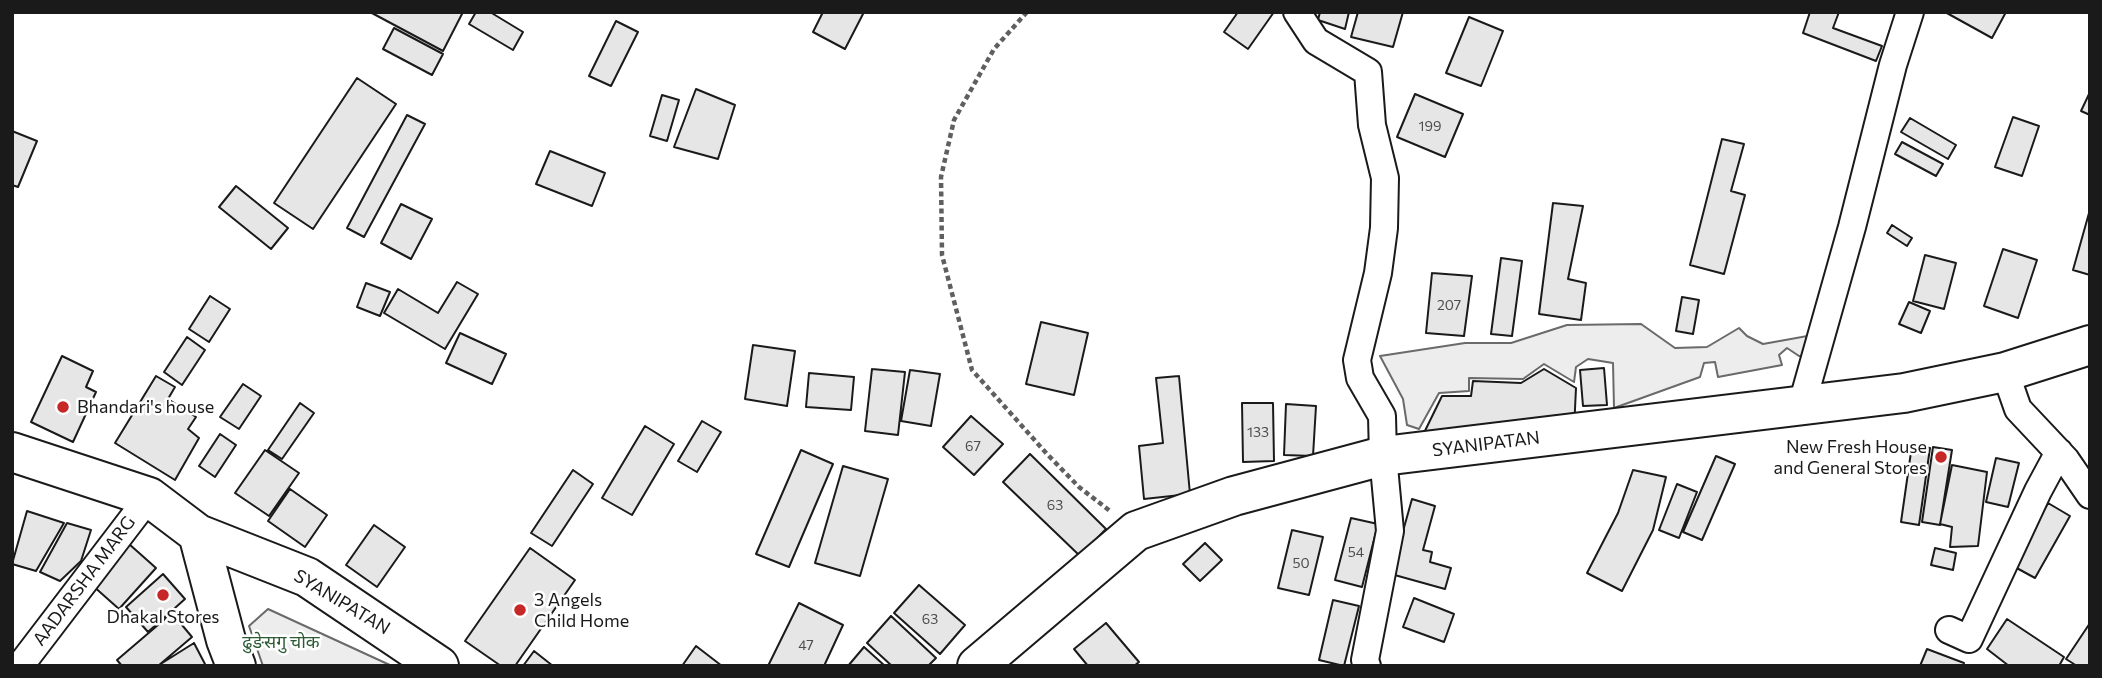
<!DOCTYPE html>
<meta charset="utf-8">
<style>
body{margin:0}
#map{position:relative;width:2102px;height:678px;overflow:hidden;background:#fff;font-family:Commissioner,sans-serif}
canvas{display:block}
.frame{position:absolute;inset:0;border:14px solid #1a1a1a;pointer-events:none}
</style>
<div id="map">
<canvas width="2102" height="678"></canvas>
<div class="frame"></div>
</div>
<script>
const context = document.querySelector('canvas').getContext('2d');
context.lineJoin = 'round';
function fillPath(path, color) { context.fillStyle = color; context.fill(path, 'evenodd'); }
const toPath = rows => new Path2D(rows.map(r => 'M' + r).join(''));
function trace(path, color, width, dash) { context.strokeStyle = color; context.lineWidth = width; context.lineCap = dash ? 'butt' : 'round'; context.setLineDash(dash || []); context.stroke(path); }
function write(font, color, halo, rows, align = 'center') {
  context.font = font + ' Commissioner,"Noto Sans Devanagari",sans-serif'; context.lineWidth = 5; context.setLineDash([]); context.textBaseline = 'middle'; context.strokeStyle = halo; context.fillStyle = color; for (const [text, x, y, turn = 0] of rows) {
    context.save(); context.translate(x, y); context.rotate((+turn || 0) * Math.PI / 180); context.textAlign = isNaN(turn) ? turn : align; if (halo) context.strokeText(text, 0, 0); context.fillText(text, 0, 0); context.restore();
  }
}
const built = toPath([
 [1641,324,1675,348,1707,347,1739,328,1747,336,1763,344,1813,335,1808,356,1799,356,1787,348,1779,355,1782,365,1718,377,1715,362,1704,363,1700,377,1614,408,1613,363,1588,359,1576,367,1574,382,1544,364,1523,379,1469,378,1469,391,1439,393,1419,429,1407,425,1403,399,1380,356,1465,343,1511,343,1567,325,1641,324],
 [268,609,392,666,263,666,249,626,268,609]
]);
fillPath(built, '#ededed');
trace(built, '#6a6a6a', 2);
const building = toPath([
 [370,12,463,12,443,51,370,12],
 [476,12,490,12,523,32,513,50,469,24,476,12],
 [823,12,864,12,845,49,813,32,823,12],
 [1238,12,1274,12,1248,49,1224,32,1238,12],
 [1320,12,1349,12,1345,29,1318,20,1320,12],
 [1358,12,1403,12,1393,47,1351,37,1358,12],
 [1810,12,1839,12,1833,28,1882,46,1876,61,1803,33,1810,12],
 [1945,12,2006,12,1992,38,1945,12],
 [1469,17,1503,31,1481,86,1446,73,1469,17],
 [616,21,638,32,611,86,589,76,616,21],
 [394,28,443,54,432,75,383,49,394,28],
 [357,78,396,104,313,229,274,203,357,78],
 [696,89,735,105,718,159,674,147,696,89],
 [2090,92,2090,115,2081,111,2090,92],
 [1415,94,1463,114,1445,157,1397,137,1415,94],
 [662,95,679,100,667,141,650,136,662,95],
 [407,115,425,124,364,237,347,228,407,115],
 [2013,117,2039,126,2022,176,1995,167,2013,117],
 [1910,118,1956,145,1948,159,1901,132,1910,118],
 [12,131,37,141,18,187,12,185,12,131],
 [1722,139,1744,144,1731,191,1745,195,1724,274,1690,265,1722,139],
 [1902,142,1943,164,1936,176,1895,154,1902,142],
 [550,151,605,173,592,206,536,184,550,151],
 [236,186,288,228,271,249,219,207,236,186],
 [1553,203,1583,206,1568,279,1586,283,1581,320,1539,314,1553,203],
 [401,204,432,219,411,259,381,243,401,204],
 [2089,213,2090,214,2090,275,2073,270,2089,213],
 [1892,225,1912,238,1907,246,1887,233,1892,225],
 [2003,249,2037,260,2018,318,1984,306,2003,249],
 [1925,255,1956,263,1944,309,1913,301,1925,255],
 [1501,258,1522,261,1512,336,1491,334,1501,258],
 [1432,273,1472,276,1464,336,1426,333,1432,273],
 [457,282,478,294,445,349,384,313,398,289,438,313,457,282],
 [366,283,390,292,380,316,357,307,366,283],
 [210,296,230,309,209,342,189,329,210,296],
 [1682,297,1699,300,1693,334,1676,331,1682,297],
 [1909,302,1930,311,1921,333,1899,324,1909,302],
 [1041,322,1088,333,1074,395,1026,384,1041,322],
 [460,333,506,354,492,384,446,363,460,333],
 [187,337,205,350,182,385,164,372,187,337],
 [753,345,795,351,787,406,745,399,753,345],
 [62,356,93,371,86,387,96,392,73,442,31,422,62,356],
 [1604,368,1607,405,1583,406,1580,370,1604,368],
 [872,369,905,372,898,435,865,431,872,369],
 [1544,369,1576,388,1574,430,1421,439,1442,396,1471,396,1473,381,1521,383,1544,369],
 [910,370,940,374,931,426,901,421,910,370],
 [809,373,854,377,851,410,806,407,809,373],
 [156,376,175,387,168,399,196,417,188,429,199,438,175,480,115,443,156,376],
 [1179,376,1190,494,1144,499,1139,446,1163,443,1156,378,1179,376],
 [243,384,261,396,239,429,220,417,243,384],
 [300,403,314,413,282,459,268,450,300,403],
 [1242,403,1273,403,1274,461,1243,462,1242,403],
 [1286,404,1316,406,1313,456,1284,455,1286,404],
 [971,416,1003,444,974,475,943,447,971,416],
 [702,421,721,432,697,472,678,461,702,421],
 [645,426,674,444,632,515,602,498,645,426],
 [220,434,236,445,215,477,199,466,220,434],
 [1912,445,1930,448,1919,525,1901,522,1912,445],
 [1933,447,1952,450,1940,525,1922,522,1933,447],
 [265,450,299,473,269,516,235,493,265,450],
 [801,450,833,464,789,567,756,554,801,450],
 [1030,454,1106,529,1080,556,1003,482,1030,454],
 [1716,456,1735,464,1702,540,1683,532,1716,456],
 [1996,458,2019,463,2008,507,1986,502,1996,458],
 [1952,465,1987,472,1978,546,1950,547,1952,527,1940,524,1952,465],
 [843,466,888,479,860,576,815,563,843,466],
 [573,470,593,484,552,546,531,533,573,470],
 [1633,470,1666,477,1653,530,1622,591,1587,573,1618,513,1633,470],
 [1677,484,1697,492,1679,538,1659,530,1677,484],
 [290,489,327,515,305,547,268,521,290,489],
 [1412,499,1435,506,1423,550,1432,552,1430,562,1451,568,1445,589,1391,574,1412,499],
 [2048,503,2070,516,2035,578,2013,566,2048,503],
 [27,511,64,523,36,571,12,564,27,511],
 [1351,518,1378,524,1362,587,1335,580,1351,518],
 [67,523,91,530,81,561,60,581,40,572,67,523],
 [374,525,405,547,377,587,346,565,374,525],
 [1292,530,1323,537,1309,595,1278,588,1292,530],
 [1205,543,1222,560,1200,581,1183,564,1205,543],
 [129,544,156,568,119,609,92,585,129,544],
 [530,548,575,580,515,666,501,666,465,641,530,548],
 [1935,548,1956,553,1953,570,1931,565,1935,548],
 [163,574,185,599,148,632,126,607,163,574],
 [919,585,965,625,940,654,894,613,919,585],
 [1414,598,1454,614,1444,642,1403,627,1414,598],
 [1333,600,1359,606,1344,666,1319,660,1333,600],
 [799,603,843,625,824,666,768,666,799,603],
 [172,613,192,637,158,666,122,666,117,660,172,613],
 [891,616,936,658,928,666,892,666,867,643,891,616],
 [2007,619,2064,657,2059,666,2009,666,1987,649,2007,619],
 [1106,623,1139,662,1134,666,1088,666,1074,649,1106,623],
 [2090,623,2090,666,2077,666,2066,659,2090,623],
 [194,643,206,666,160,666,159,665,194,643],
 [696,646,722,666,682,666,696,646],
 [864,647,885,666,848,666,864,647],
 [1927,649,1964,663,1963,666,1920,666,1927,649],
 [534,651,553,666,523,666,534,651]
]);
fillPath(building, '#e6e6e6');
trace(building, '#1a1a1a', 2);
const street = toPath([
 [1297,12,1316,41,1368,72,1372,125,1385,178,1384,228,1378,273,1357,360,1360,378,1382,416,1383,456,1390,531,1365,660,1367,666],
 [2005,372,2018,409,2066,460,2090,495],
 [1802,404,1852,227,1893,65,1910,12],
 [1949,630,1969,639,2038,491,2059,452],
 [20,666,149,497]
]);
const secondary = toPath([
 [12,452,149,497,198,534,307,577,439,666],
 [198,534,226,640,236,666],
 [977,666,1136,531,1234,496,1383,456,1904,393,2005,372,2090,345]
]);
trace(street, '#1a1a1a', 30);
trace(secondary, '#1a1a1a', 42);
trace(toPath([
 [1027,12,994,49,954,120,941,177,942,255,972,370,1047,454,1079,487,1110,511]
]), '#5f5f5f', 4.5, [5, 3.5]);
trace(street, '#fff', 26);
trace(secondary, '#fff', 38);
for (const [x, y, r, color] of [
 [63,407,7,"#c62828"],
 [1941,457,7,"#c62828"],
 [163,595,7,"#c62828"],
 [520,610,7,"#c62828"]
]) { const dot = new Path2D(); dot.arc(x, y, r, 0, 2 * Math.PI); context.fillStyle = color; context.fill(dot); trace(dot, '#fff', 2.5); }
write('14px', '#4d4d4d', null, [
 ["199",1430,126],
 ["207",1449,305],
 ["133",1258,432],
 ["67",973,446],
 ["63",1055,505],
 ["54",1356,552],
 ["50",1301,563],
 ["63",930,619],
 ["47",806,645]
]);
write('18px', '#1a1a1a', '#fff', [
 ["Bhandari's house",77,407],
 ["New Fresh House",1927,447,"right"],
 ["and General Stores",1927,468,"right"],
 ["3 Angels",534,600],
 ["Child Home",534,621],
 ["Dhakal Stores",163,617,"center"]
], 'left');
write('18px', '#1a1a1a', '#fff', [
 ["SYANIPATAN",1486,444,-7],
 ["AADARSHA MARG",84,581,-53],
 ["SYANIPATAN",342,602,31]
]);
write('18px', '#2b5a34', '#fff', [
 ["ढुङेसगु चोक",281,642]
]);
</script>
